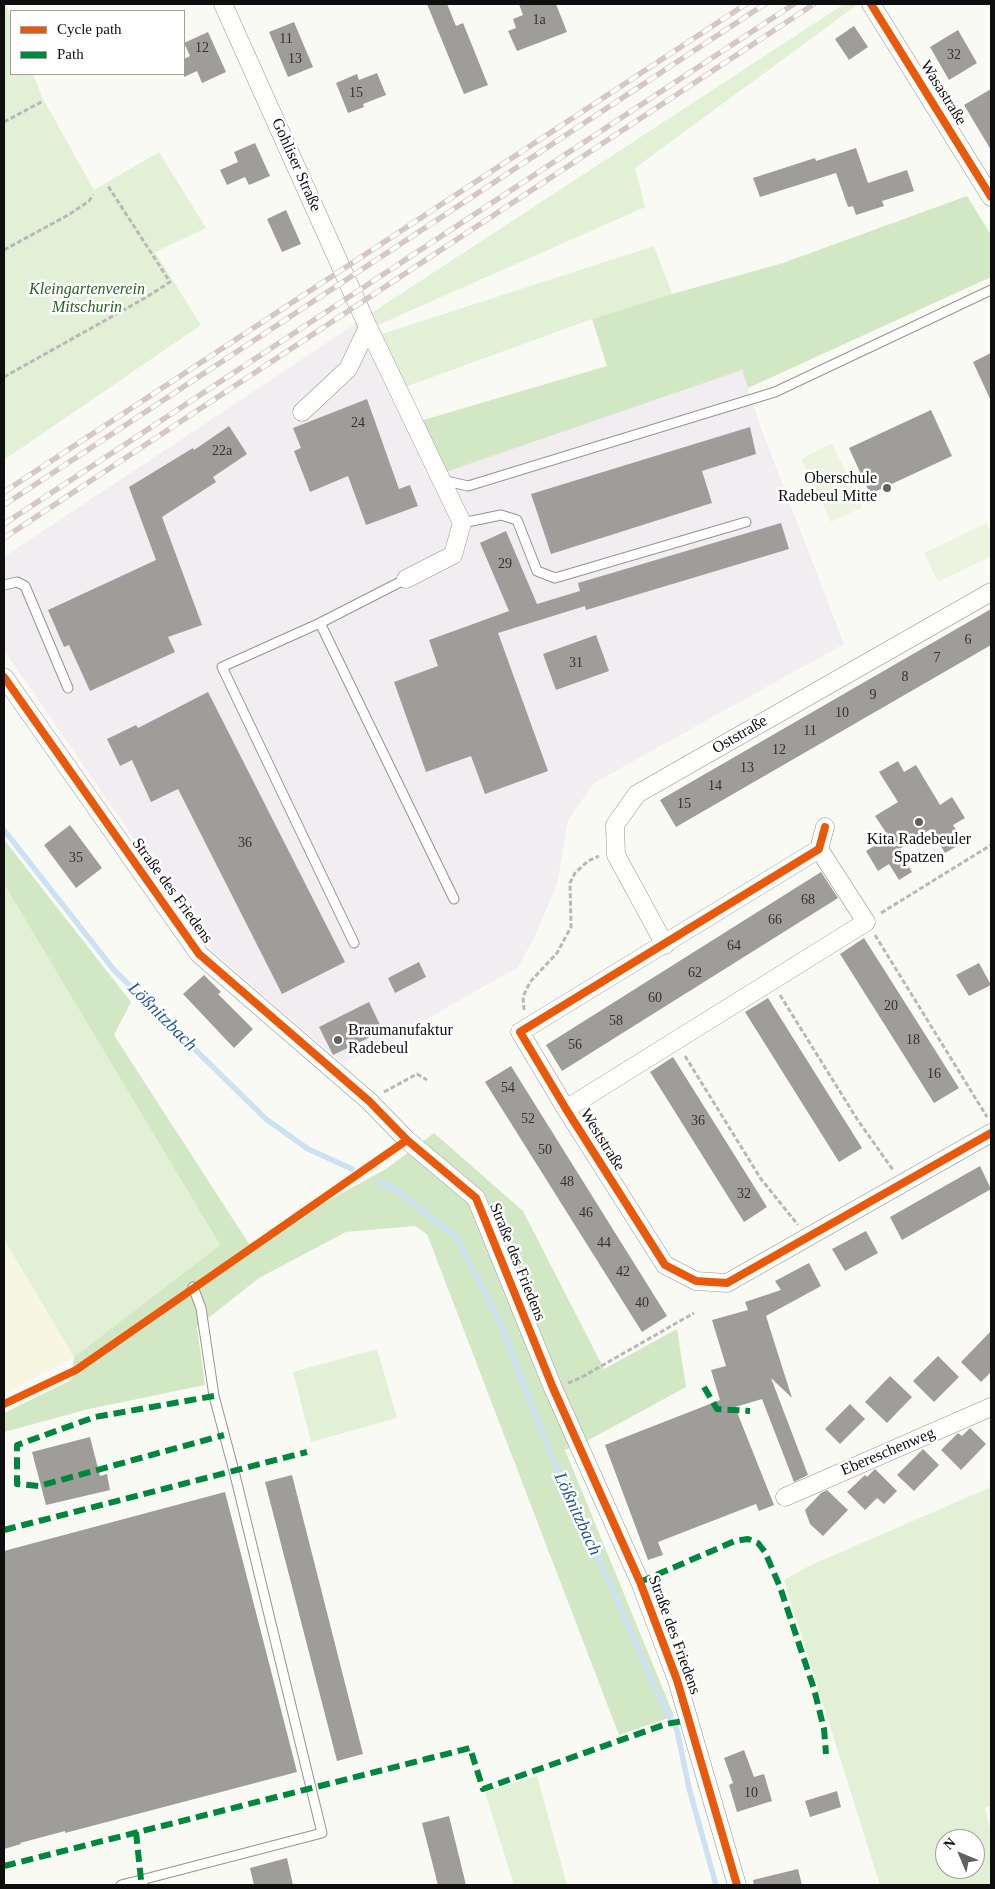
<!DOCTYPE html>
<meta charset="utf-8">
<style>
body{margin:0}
#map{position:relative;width:995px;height:1889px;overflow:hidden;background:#fafaf4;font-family:"Times New Roman",serif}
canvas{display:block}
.frame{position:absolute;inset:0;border:5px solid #0e0e0e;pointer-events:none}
.legend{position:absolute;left:10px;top:10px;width:175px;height:65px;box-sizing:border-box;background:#fff;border:1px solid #9f9f9f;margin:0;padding:6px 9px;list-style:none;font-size:15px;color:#0e0e0e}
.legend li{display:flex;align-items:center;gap:10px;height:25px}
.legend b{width:25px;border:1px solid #9f9f9f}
.north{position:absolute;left:935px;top:1829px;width:50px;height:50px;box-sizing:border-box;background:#fff;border:1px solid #9f9f9f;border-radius:50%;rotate:315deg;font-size:14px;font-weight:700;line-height:20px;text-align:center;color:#0e0e0e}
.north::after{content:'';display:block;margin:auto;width:18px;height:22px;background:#61615e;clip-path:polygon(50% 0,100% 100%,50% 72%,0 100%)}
</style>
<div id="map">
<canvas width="995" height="1889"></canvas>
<div class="frame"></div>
<ul class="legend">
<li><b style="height:6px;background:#e8590c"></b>Cycle path</li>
<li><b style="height:6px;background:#00873e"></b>Path</li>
</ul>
<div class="north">N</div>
</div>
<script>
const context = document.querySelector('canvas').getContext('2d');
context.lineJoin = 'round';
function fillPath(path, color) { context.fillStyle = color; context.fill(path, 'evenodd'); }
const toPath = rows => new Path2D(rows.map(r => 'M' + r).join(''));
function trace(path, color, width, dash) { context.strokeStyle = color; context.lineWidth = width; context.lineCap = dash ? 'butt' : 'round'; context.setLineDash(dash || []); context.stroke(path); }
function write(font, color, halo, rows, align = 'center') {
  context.font = font + ' "Times New Roman",serif'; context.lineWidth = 5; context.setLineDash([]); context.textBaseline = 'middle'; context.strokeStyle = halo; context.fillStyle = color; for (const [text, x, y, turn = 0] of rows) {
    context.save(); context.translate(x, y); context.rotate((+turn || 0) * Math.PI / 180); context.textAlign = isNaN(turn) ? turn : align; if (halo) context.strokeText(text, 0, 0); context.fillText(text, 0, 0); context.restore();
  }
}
fillPath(toPath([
 [373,312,420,421,446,472,742,370,762,431,844,644,594,783,568,820,557,884,533,940,518,967,397,1036,342,1063,209,948,4,650,4,557]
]), '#f2edf0');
fillPath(toPath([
 [4,1239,74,1357,4,1394]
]), '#f6f6e1');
fillPath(toPath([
 [4,4,6,4,11,17,11,74,33,74,42,97,94,190,159,152,206,228,155,252,201,325,4,460],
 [844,4,857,5,635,168,645,207,378,325,373,312],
 [654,246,672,294,592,319,405,387,382,334],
 [4,884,220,1245,74,1357,4,1239],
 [377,1349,397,1418,311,1442,293,1372],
 [991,1487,991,1806,985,1808,991,1832,991,1885,880,1885,784,1580,809,1566],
 [945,1839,975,1839,975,1869,945,1869],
 [537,1776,567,1885,514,1885,485,1792]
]), '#e2f0d5');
fillPath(toPath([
 [967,196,991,235,991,277,748,388,742,370,446,472,420,421,607,366,592,319,672,294,783,263],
 [5,841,131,1002,114,1035,249,1244,386,1169,434,1133,523,1211,604,1369,677,1329,686,1387,585,1442,565,1450,674,1716,619,1735,427,1234,415,1226,346,1232,259,1278,197,1327,205,1385,89,1409,4,1432,4,1413,71,1380,74,1357,220,1245,4,884,4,843]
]), '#d2e7c4');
fillPath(toPath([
 [832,443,863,507,831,522,801,459],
 [986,523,991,533,991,556,938,582,924,553]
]), '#ecf4df');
trace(toPath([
 [4,830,114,970,266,1119,308,1149,352,1169],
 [379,1181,393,1188,456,1237,498,1318,552,1458,613,1591,662,1703,677,1730,689,1788,716,1885]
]), '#cce2f3', 5.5);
fillPath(toPath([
 [427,4,447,4,456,26,463,23,488,85,464,94],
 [519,4,556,4,567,32,517,51,508,31,516,28,513,19,523,15],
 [294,22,313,67,288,77,269,32],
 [854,26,868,47,849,60,835,39],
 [958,30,977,63,949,80,930,47],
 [208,32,226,72,202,83,197,71,184,77,184,59,190,56,184,43],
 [377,73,386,95,363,104,364,107,348,113,336,83,357,74,359,80],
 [991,89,991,150,964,105],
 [255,143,270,176,249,185,245,177,227,185,220,170,238,162,234,152],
 [856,148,868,183,907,170,914,191,882,201,884,206,856,215,853,206,848,207,836,173,760,197,753,178,815,158,816,161],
 [286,210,301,244,282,252,267,219],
 [991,353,991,401,973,362],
 [367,399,399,489,410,485,418,506,366,525,348,476,310,492,294,451,301,448,293,428],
 [931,410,952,456,870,494,849,448],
 [229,426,247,454,213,477,216,482,162,517,202,625,168,637,175,652,90,691,69,645,64,647,48,610,156,560,129,487,193,448,194,450],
 [750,427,756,454,702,471,712,503,551,554,531,494],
 [781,523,789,549,586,610,585,606,498,633,548,771,485,794,471,756,426,772,394,682,438,666,429,640,509,611,480,543,506,531,537,604,580,591,578,583],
 [991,609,991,645,676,827,660,800],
 [596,635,609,671,556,690,543,654],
 [208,692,345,962,282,994,178,789,151,802,132,760,120,766,107,739,136,725,138,728],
 [898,761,904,772,916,765,940,805,952,797,965,818,953,825,964,842,945,853,931,829,898,850,912,872,899,880,889,864,878,871,866,851,889,837,875,816,898,802,879,772],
 [70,825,102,868,76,888,44,845],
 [821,872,838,898,562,1071,546,1045],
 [864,938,959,1088,934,1103,840,954],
 [419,962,426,977,395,993,388,978],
 [979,963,991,985,969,996,956,975],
 [204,975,221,992,218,994,253,1029,234,1048,183,994],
 [768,998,862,1148,839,1162,745,1012],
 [369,1002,383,1031,333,1055,319,1027],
 [673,1057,767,1207,744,1222,650,1072],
 [511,1066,667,1316,642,1332,485,1082],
 [980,1166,991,1189,902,1240,890,1217],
 [866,1231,878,1253,845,1271,832,1249],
 [809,1263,821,1286,766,1316,792,1398,771,1378,808,1475,794,1482,762,1399,735,1407,774,1505,759,1511,756,1504,658,1542,663,1555,648,1560,605,1445,720,1400,711,1370,726,1366,712,1320,748,1310,745,1302,781,1290,775,1281],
 [991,1331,991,1372,981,1382,961,1362],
 [938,1356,959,1377,934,1402,913,1381],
 [890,1376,912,1397,887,1423,865,1402],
 [850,1404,865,1419,840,1444,825,1429],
 [970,1428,986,1444,961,1470,941,1450,958,1433,962,1436],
 [90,1437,100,1476,107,1474,110,1490,46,1505,32,1452],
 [923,1449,939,1465,914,1491,897,1475],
 [875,1469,897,1491,884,1504,877,1498,865,1510,847,1492,865,1475,867,1477],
 [292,1475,363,1754,337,1761,265,1482],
 [827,1490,848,1510,823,1536,810,1524,805,1510,821,1493],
 [225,1492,297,1772,65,1833,65,1831,20,1843,21,1844,4,1849,4,1551],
 [744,1750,754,1777,764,1774,772,1801,737,1812,729,1785,733,1783,724,1758],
 [837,1791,841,1807,810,1817,805,1801],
 [449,1816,466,1885,438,1885,422,1823],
 [287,1858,293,1885,254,1885,250,1868],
 [798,1869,802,1885,754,1885,753,1880]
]), '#9e9d99');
const lane = toPath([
 [442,480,468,486,775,392,991,290],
 [462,523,501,515,517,520,537,571,555,578,746,522],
 [4,585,17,582,25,586,68,688],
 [320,623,406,579],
 [354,943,222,667,320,623,454,899],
 [141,1880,322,1833,234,1471,214,1396,201,1308,193,1287],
 [121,1885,141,1880,143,1885]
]);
const street = toPath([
 [223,4,368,327,462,523,453,555,406,579],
 [871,4,991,197],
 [302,412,348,369,368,327],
 [4,677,199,954,369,1101,407,1140,476,1198,553,1388,640,1582,677,1680,737,1885],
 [825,827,819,849,520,1032,566,1109,665,1265,696,1281,727,1283,991,1133],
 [665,945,616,855,615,825,637,794,991,592],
 [566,1109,866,922,819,849],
 [785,1497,991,1407]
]);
trace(lane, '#949492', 11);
trace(street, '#949492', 19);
trace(toPath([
 [4,122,43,101],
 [4,250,70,214,89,201,93,195],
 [4,377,145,298,170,282,108,186],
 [881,913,991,845],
 [875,935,987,1117],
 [780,995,857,1119,893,1170],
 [524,1010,523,997,530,982,557,953,571,927,570,883,575,873,588,861,599,856],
 [685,1056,761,1179,798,1225],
 [384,1092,417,1074,427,1080],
 [568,1383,582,1377,694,1313]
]), '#b8b8b7', 3, [5, 2.5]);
trace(lane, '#fefefd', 9);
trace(street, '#fefefd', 18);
const rail = toPath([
 [4,492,746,4],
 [4,505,765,4],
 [4,524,794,4],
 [4,538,814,4]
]);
trace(rail, '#d6c7c5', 5.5);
trace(rail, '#fff', 4, [11]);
trace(toPath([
 [704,1387,717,1409,750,1411],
 [214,1396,95,1417,17,1445,17,1484,39,1486,224,1435],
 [4,1530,307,1452],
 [640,1582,735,1541,748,1539,758,1543,765,1552,780,1587,814,1689,824,1729,826,1754],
 [136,1832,141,1880],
 [4,1866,470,1748,483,1789,666,1724,689,1720]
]), '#00873e', 6, [12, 6]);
trace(toPath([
 [871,4,991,197],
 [4,677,199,954,369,1101,407,1140,476,1198,553,1388,640,1582,677,1680,737,1885],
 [825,827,819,849,520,1032,566,1109,665,1265,696,1281,727,1283,991,1133],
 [4,1404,76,1370,407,1140]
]), '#e8590c', 8);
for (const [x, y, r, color] of [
 [887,488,5,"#61615e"],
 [919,822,5,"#61615e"],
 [338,1040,5,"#61615e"]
]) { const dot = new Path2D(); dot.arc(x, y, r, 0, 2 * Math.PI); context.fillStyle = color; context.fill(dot); trace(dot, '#fff', 2); }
write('14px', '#323231', null, [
 ["1a",539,20],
 ["11",286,39],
 ["12",202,48],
 ["32",954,55],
 ["13",295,59],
 ["15",356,93],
 ["24",358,423],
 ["22a",222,451],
 ["29",505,564],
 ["6",968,640],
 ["7",937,658],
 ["31",576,663],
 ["8",905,677],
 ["9",873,695],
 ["10",842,713],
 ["11",810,731],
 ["12",779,750],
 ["13",747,768],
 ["14",715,786],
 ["15",684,804],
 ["36",245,843],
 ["35",76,858],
 ["68",808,900],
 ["66",775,920],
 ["64",734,946],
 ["62",695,973],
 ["60",655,998],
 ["20",891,1006],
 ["58",616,1021],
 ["18",913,1040],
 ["56",575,1045],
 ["16",934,1074],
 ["54",508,1088],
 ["52",528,1119],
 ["36",698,1121],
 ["50",545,1150],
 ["48",567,1182],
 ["32",744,1194],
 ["46",586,1213],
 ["44",604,1243],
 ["42",623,1272],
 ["40",642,1303],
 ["10",751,1793]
]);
write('16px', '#0e0e0e', '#fff', [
 ["Wasastraße",943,93,58],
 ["Gohliser Straße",296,165,66],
 ["Oststraße",740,735,-30],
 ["Straße des Friedens",172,891,54],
 ["Weststraße",602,1140,58],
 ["Straße des Friedens",517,1262,68],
 ["Ebereschenweg",888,1452,-23],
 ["Straße des Friedens",674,1635,70]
]);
write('italic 16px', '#296222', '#fff', [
 ["Kleingartenverein",87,290],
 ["Mitschurin",87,308]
]);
write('16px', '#0e0e0e', '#fff', [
 ["Oberschule",877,479],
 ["Radebeul Mitte",877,497],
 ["Kita Radebeuler",919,840,"center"],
 ["Spatzen",919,858,"center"],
 ["Braumanufaktur",348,1031,"left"],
 ["Radebeul",348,1049,"left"]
], 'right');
write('italic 18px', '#1e5899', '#fff', [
 ["Lößnitzbach",162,1017,45],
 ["Lößnitzbach",577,1514,65]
]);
</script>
